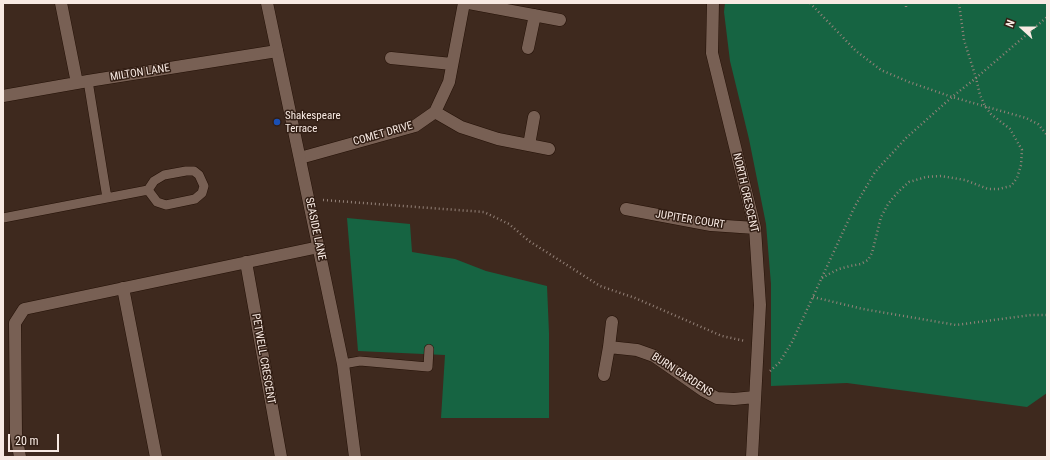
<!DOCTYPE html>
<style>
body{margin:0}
#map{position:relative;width:1050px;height:460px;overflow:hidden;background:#3e291e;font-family:"Roboto Condensed",sans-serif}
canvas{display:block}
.frame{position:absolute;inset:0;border:4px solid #f8eae3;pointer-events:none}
.north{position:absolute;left:1002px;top:8px;width:40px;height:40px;-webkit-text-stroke:3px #331f15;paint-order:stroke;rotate:291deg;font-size:11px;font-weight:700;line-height:16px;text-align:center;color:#f8eae3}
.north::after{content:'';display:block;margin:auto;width:14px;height:18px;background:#f8eae3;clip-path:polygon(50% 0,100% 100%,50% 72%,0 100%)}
.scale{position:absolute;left:8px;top:434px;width:51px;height:18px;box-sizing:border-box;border:2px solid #f8eae3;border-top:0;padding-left:5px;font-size:12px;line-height:14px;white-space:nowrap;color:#f8eae3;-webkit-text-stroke:3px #331f15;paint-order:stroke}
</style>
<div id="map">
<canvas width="1050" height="460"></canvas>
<div class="frame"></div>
<div class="north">N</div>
<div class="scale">20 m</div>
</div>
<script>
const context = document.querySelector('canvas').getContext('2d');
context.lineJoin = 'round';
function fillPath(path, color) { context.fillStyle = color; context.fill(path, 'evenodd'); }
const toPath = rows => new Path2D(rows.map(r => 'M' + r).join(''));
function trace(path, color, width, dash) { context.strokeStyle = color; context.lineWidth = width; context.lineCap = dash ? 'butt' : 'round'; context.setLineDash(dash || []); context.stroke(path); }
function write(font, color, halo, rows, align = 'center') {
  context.font = font + ' "Roboto Condensed",sans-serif'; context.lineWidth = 3; context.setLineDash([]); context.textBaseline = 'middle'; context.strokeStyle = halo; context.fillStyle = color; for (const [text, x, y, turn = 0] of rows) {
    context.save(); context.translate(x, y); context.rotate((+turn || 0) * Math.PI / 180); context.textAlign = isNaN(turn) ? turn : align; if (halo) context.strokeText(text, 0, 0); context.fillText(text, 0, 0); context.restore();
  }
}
fillPath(toPath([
 [725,3,1047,3,1047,393,1027,407,847,383,771,386,771,284,766,224,749,139,730,61,724,12],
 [347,218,410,224,412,252,455,259,486,271,547,286,549,333,549,418,441,418,445,355,358,351]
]), '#166442');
const service = toPath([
 [88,81,107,198],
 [186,171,194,171,199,175,204,186,202,193,195,199,166,205,157,202,148,190,154,181,164,175,186,171],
 [3,218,148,190],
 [343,364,360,361,428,367,429,349]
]);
const minor = toPath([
 [61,3,77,83],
 [469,3,560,20],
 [713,3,712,53,755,228,760,305,752,457],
 [528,48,535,15],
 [391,58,452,64],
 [3,96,88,81,277,51],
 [435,112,461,127,498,139,549,149],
 [529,145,534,117],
 [300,158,415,126,435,112,449,82,464,3],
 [626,209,711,225,755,228],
 [246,262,281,457],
 [123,288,156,457],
 [609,347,637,350,654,356,704,391,717,398,734,399,755,397],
 [604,375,609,347,612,322],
 [20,457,16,434,15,323,24,309,319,247]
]);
const secondary = toPath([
 [267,3,343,364,355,457]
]);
trace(service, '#241107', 10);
trace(minor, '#241107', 13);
trace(secondary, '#241107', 13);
trace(toPath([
 [810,3,856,51,881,70,909,82,952,97,1026,118,1038,124,1047,135],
 [906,7,906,3],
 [323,200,484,212,509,224,529,241,600,286,635,298,722,336,745,341],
 [822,278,829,274,839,269,850,266,861,264,868,260,872,253,881,217,888,204,898,192,909,182,926,177,941,176,965,180,988,189,999,189,1011,186,1017,178,1021,165,1022,150,1010,129,991,114,985,106,980,95,976,78,964,40,959,3],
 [813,297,863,309,956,325,1031,315,1047,315],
 [770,371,779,363,792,342,855,206,875,172,906,138,952,97,976,78,1047,17]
]), '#95837a', 2.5, [1, 3]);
trace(service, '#786054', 9);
trace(minor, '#786054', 12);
trace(secondary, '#786054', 12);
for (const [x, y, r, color] of [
 [277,122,4,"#1a4fb4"]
]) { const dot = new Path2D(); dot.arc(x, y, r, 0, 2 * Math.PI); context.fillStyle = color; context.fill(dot); trace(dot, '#331f15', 1.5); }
write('11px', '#f8eae3', '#331f15', [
 ["MILTON LANE",140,73,-9],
 ["COMET DRIVE",383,134,-16],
 ["NORTH CRESCENT",745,193,77],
 ["JUPITER COURT",690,220,9],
 ["SEASIDE LANE",315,229,78],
 ["PETWELL CRESCENT",263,359,80],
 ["BURN GARDENS",682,375,33]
]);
write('11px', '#f8eae3', '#331f15', [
 ["Shakespeare",285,116],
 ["Terrace",285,129]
], 'left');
</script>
